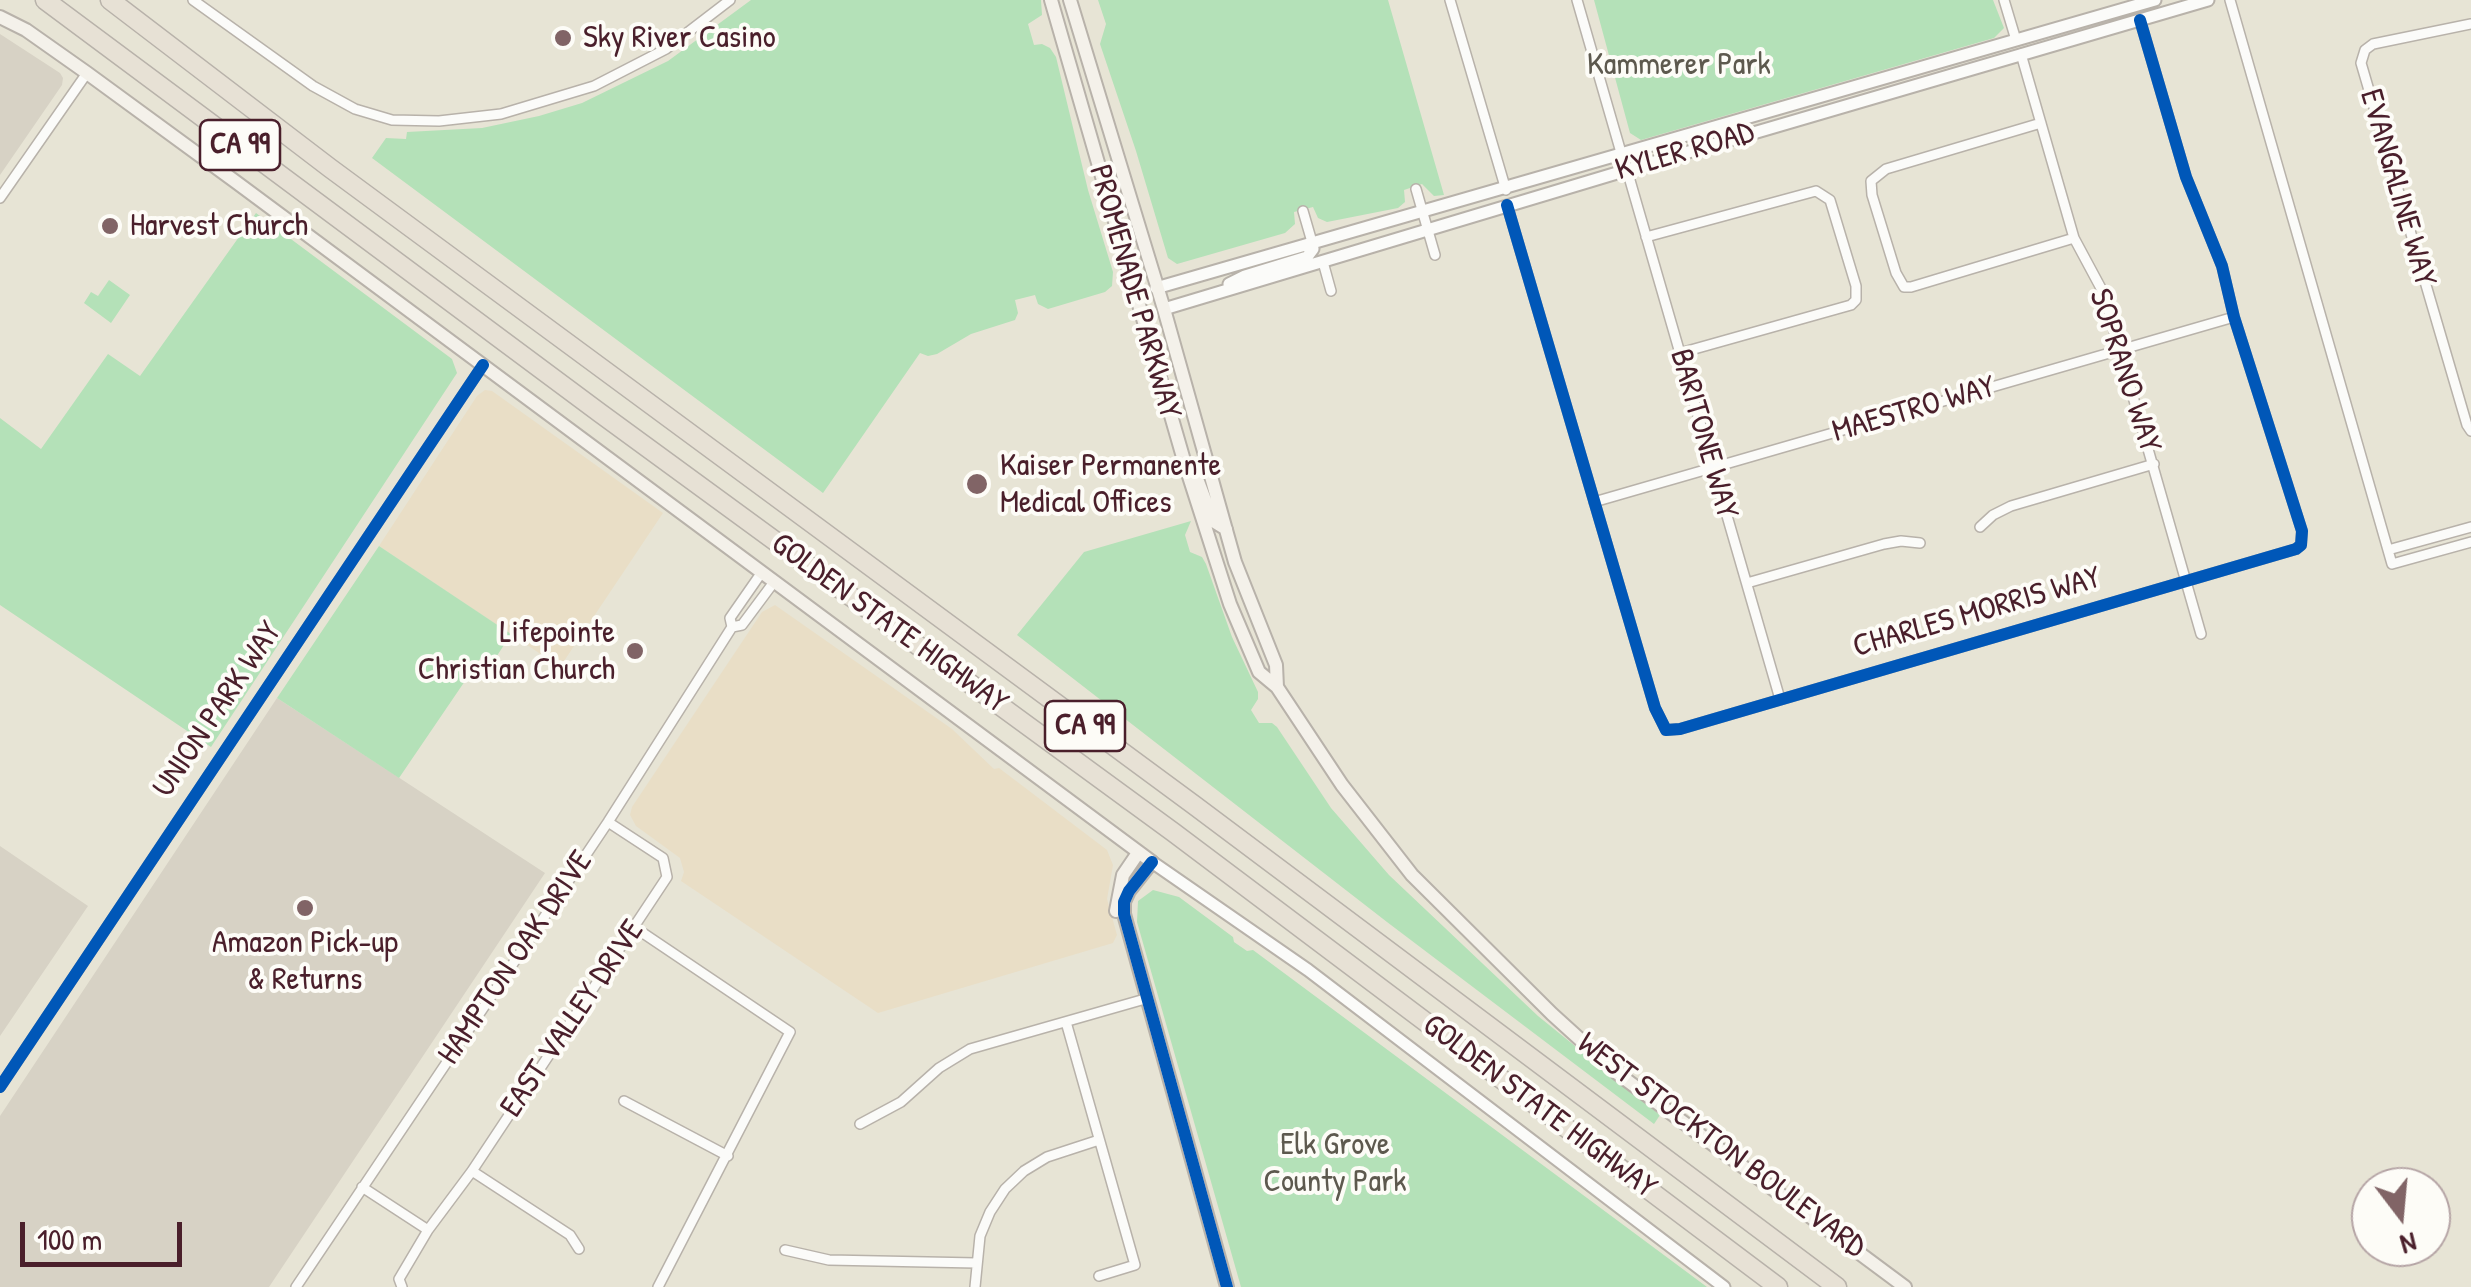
<!DOCTYPE html>
<style>
body{margin:0}
#map{position:relative;width:2471px;height:1287px;overflow:hidden;background:#e7e4d5;font-family:"Patrick Hand",sans-serif}
canvas{display:block}
.north{position:absolute;left:2351px;top:1167px;width:100px;height:100px;box-sizing:border-box;background:#fdfcf7;border:2px solid #b5a4a5;border-radius:50%;rotate:164deg;font-size:28px;font-weight:700;line-height:40px;text-align:center;color:#4a1f2b}
.north::after{content:'';display:block;margin:auto;width:35px;height:45px;background:#816466;clip-path:polygon(50% 0,100% 100%,50% 72%,0 100%)}
.scale{position:absolute;left:20px;top:1222px;width:162px;height:45px;box-sizing:border-box;border:5px solid #4a1f2b;border-top:0;padding-left:12px;font-size:30px;line-height:35px;white-space:nowrap;color:#4a1f2b;-webkit-text-stroke:8px #fdfcf7;paint-order:stroke}
</style>
<div id="map">
<canvas width="2471" height="1287"></canvas>
<div class="north">N</div>
<div class="scale">100 m</div>
</div>
<script>
const context = document.querySelector('canvas').getContext('2d');
context.lineJoin = 'round';
function fillPath(path, color) { context.fillStyle = color; context.fill(path, 'evenodd'); }
const toPath = rows => new Path2D(rows.map(r => 'M' + r).join(''));
function trace(path, color, width, dash) { context.strokeStyle = color; context.lineWidth = width; context.lineCap = dash ? 'butt' : 'round'; context.setLineDash(dash || []); context.stroke(path); }
function write(font, color, halo, rows, align = 'center') {
  context.font = font + ' "Patrick Hand",sans-serif'; context.lineWidth = 8; context.setLineDash([]); context.textBaseline = 'middle'; context.strokeStyle = halo; context.fillStyle = color; for (const [text, x, y, turn = 0] of rows) {
    context.save(); context.translate(x, y); context.rotate((+turn || 0) * Math.PI / 180); context.textAlign = isNaN(turn) ? turn : align; if (halo) context.strokeText(text, 0, 0); context.fillText(text, 0, 0); context.restore();
  }
}
fillPath(toPath([
 [485,390,492,391,663,513,560,667,379,546,477,396],
 [775,605,952,729,994,769,999,768,1107,850,1113,865,1107,899,1117,935,1113,943,878,1013,681,881,684,872,680,858,636,826,630,815,632,807,762,612]
]), '#e9dec6');
fillPath(toPath([
 [0,34,60,73,63,78,62,85,0,175],
 [277,698,545,873,269,1287,0,1287,0,1116],
 [0,846,88,906,0,1036]
]), '#d7d2c5');
fillPath(toPath([
 [751,0,1041,0,1042,15,1028,24,1034,45,1042,44,1050,48,1056,57,1088,190,1113,272,1112,286,1105,292,1048,309,1038,304,1035,295,1015,300,1018,313,1015,320,971,334,937,354,928,356,920,353,823,493,372,158,386,138,406,139,407,132,482,128,539,116,582,103,668,61],
 [1098,0,1388,0,1444,195,1434,196,1422,184,1404,190,1405,202,1398,208,1327,222,1318,218,1313,207,1294,212,1295,224,1285,233,1177,264,1168,258,1136,151,1100,44,1106,24],
 [1594,0,1993,0,2004,28,1994,38,1641,140,1630,133],
 [256,213,452,359,457,373,211,747,0,605,0,418,41,449,108,354,140,376],
 [109,280,130,295,111,323,84,303,91,292,98,296],
 [1191,521,1185,535,1190,552,1202,557,1206,564,1232,637,1258,692,1258,699,1251,710,1259,723,1272,723,1277,727,1331,808,1389,875,1538,1016,1660,1115,1654,1124,1387,922,1017,635,1084,552],
 [379,546,511,634,493,662,482,656,399,778,277,698],
 [1153,890,1179,897,1233,937,1234,942,1247,951,1253,950,1707,1287,1241,1287,1137,922,1138,901]
]), '#b4e1b8');
const minor = toPath([
 [193,0,313,86,355,109,392,120,439,121,501,114,594,86,666,49,730,0],
 [1450,0,1506,190],
 [1577,0,1622,156],
 [2004,0,2016,40],
 [2230,0,2392,564,2471,542],
 [2471,24,2373,44,2365,50,2361,63,2467,425,2471,431],
 [2021,54,2074,238,2103,292,2201,634],
 [2041,123,1886,169,1871,181,1872,195,1896,273,1904,287,1911,287,2074,238],
 [1627,170,1780,699],
 [1416,189,1435,255],
 [0,198,87,73],
 [1507,205,1655,708,1666,730,1680,729,2296,549,2301,545,2302,531,2234,317,2222,266,2186,177,2140,20],
 [1303,211,1312,242],
 [1646,237,1816,191,1830,200,1856,286,1856,300,1851,305,1680,353],
 [1323,262,1331,291],
 [1594,502,2234,317],
 [1980,527,1993,515,2011,506,2154,464],
 [2388,550,2471,527],
 [1747,583,1884,544,1901,541,1920,543],
 [732,627,742,625,774,582],
 [634,927,790,1032,658,1287],
 [1066,1022,1135,1265,1099,1276],
 [0,1087,483,365],
 [624,1101,728,1156],
 [860,1124,901,1102,939,1068,970,1049,1145,999],
 [472,1171,570,1235,579,1249],
 [362,1187,428,1230],
 [785,1250,829,1260,976,1263],
 [296,1287,608,822,732,627,730,618,762,572],
 [402,1287,399,1279,428,1230,472,1171,667,877,663,858,608,822],
 [975,1287,980,1236,990,1212,1005,1189,1024,1171,1047,1157,1099,1140]
]);
const tertiary = toPath([
 [1229,284,1245,276,1307,257,1313,249,1312,242],
 [1156,288,2155,0],
 [1164,309,1627,170,2208,0],
 [1152,862,1308,970,1724,1287]
]);
const secondary = toPath([
 [1051,0,1185,464,1230,604,1259,672,1277,687,1342,785,1412,875,1552,1014,1617,1073,1905,1287],
 [1070,0,1164,309,1235,562,1276,665,1277,687],
 [0,17,26,30,87,73,236,182,1152,862,1129,891,1124,902,1124,914,1227,1287],
 [1194,471,1213,521,1226,529],
 [1116,911,1123,875,1138,853]
]);
const motorway = toPath([
 [45,0,600,413,1173,832,1778,1287],
 [110,0,330,168,1194,805,1837,1287]
]);
trace(minor, '#b8b2aa', 12);
trace(tertiary, '#b8b2aa', 15);
trace(secondary, '#b8b2aa', 16);
trace(motorway, '#b8b2aa', 21);
trace(minor, '#fbfbf9', 9);
trace(tertiary, '#fbfbf9', 11);
trace(secondary, '#f4f1ea', 12);
trace(motorway, '#e7e1d5', 18);
trace(toPath([
 [1507,205,1655,708,1666,730,1680,729,2296,549,2301,545,2302,531,2234,317,2222,266,2186,177,2140,20],
 [1152,862,1129,891,1124,902,1124,914,1227,1287],
 [0,1087,483,365]
]), '#0057b8', 12);
for (const [x, y, r, color] of [
 [563,38,10,"#816466"],
 [110,226,10,"#816466"],
 [977,484,12,"#816466"],
 [635,651,10,"#816466"],
 [305,908,10,"#816466"]
]) { const dot = new Path2D(); dot.arc(x, y, r, 0, 2 * Math.PI); context.fillStyle = color; context.fill(dot); trace(dot, '#fdfcf7', 4); }
for (const [x, y, w] of [
 [240,145,80],
 [1085,726,80]
]) { const box = new Path2D(); box.roundRect(x - w / 2, y - 25, w, 50, 8); context.fillStyle = '#fdfcf7'; context.fill(box); trace(box, '#4a1f2b', 2.5); }
write('bold 30px', '#4a1f2b', null, [
 ["CA 99",240,145],
 ["CA 99",1085,726]
]);
write('32px', '#4a1f2b', '#fdfcf7', [
 ["Sky River Casino",583,38],
 ["Harvest Church",130,226],
 ["Kaiser Permanente",1000,466],
 ["Medical Offices",1000,503],
 ["Lifepointe",615,633,"right"],
 ["Christian Church",615,670,"right"],
 ["Amazon Pick-up",305,943,"center"],
 ["& Returns",305,980,"center"]
], 'left');
write('32px', '#5d594e', '#fdfcf7', [
 ["Kammerer Park",1679,65],
 ["Elk Grove",1335,1145],
 ["County Park",1335,1182]
]);
write('32px', '#4a1f2b', '#fdfcf7', [
 ["KYLER ROAD",1685,152,-16],
 ["EVANGALINE WAY",2397,188,74],
 ["PROMENADE PARKWAY",1134,292,74],
 ["SOPRANO WAY",2124,371,72],
 ["MAESTRO WAY",1914,410,-16],
 ["BARITONE WAY",1703,434,74],
 ["CHARLES MORRIS WAY",1977,613,-16],
 ["GOLDEN STATE HIGHWAY",889,624,36],
 ["UNION PARK WAY",218,710,-56],
 ["HAMPTON OAK DRIVE",516,958,-56],
 ["EAST VALLEY DRIVE",573,1019,-56],
 ["GOLDEN STATE HIGHWAY",1539,1107,37],
 ["WEST STOCKTON BOULEVARD",1721,1146,37]
]);
</script>
